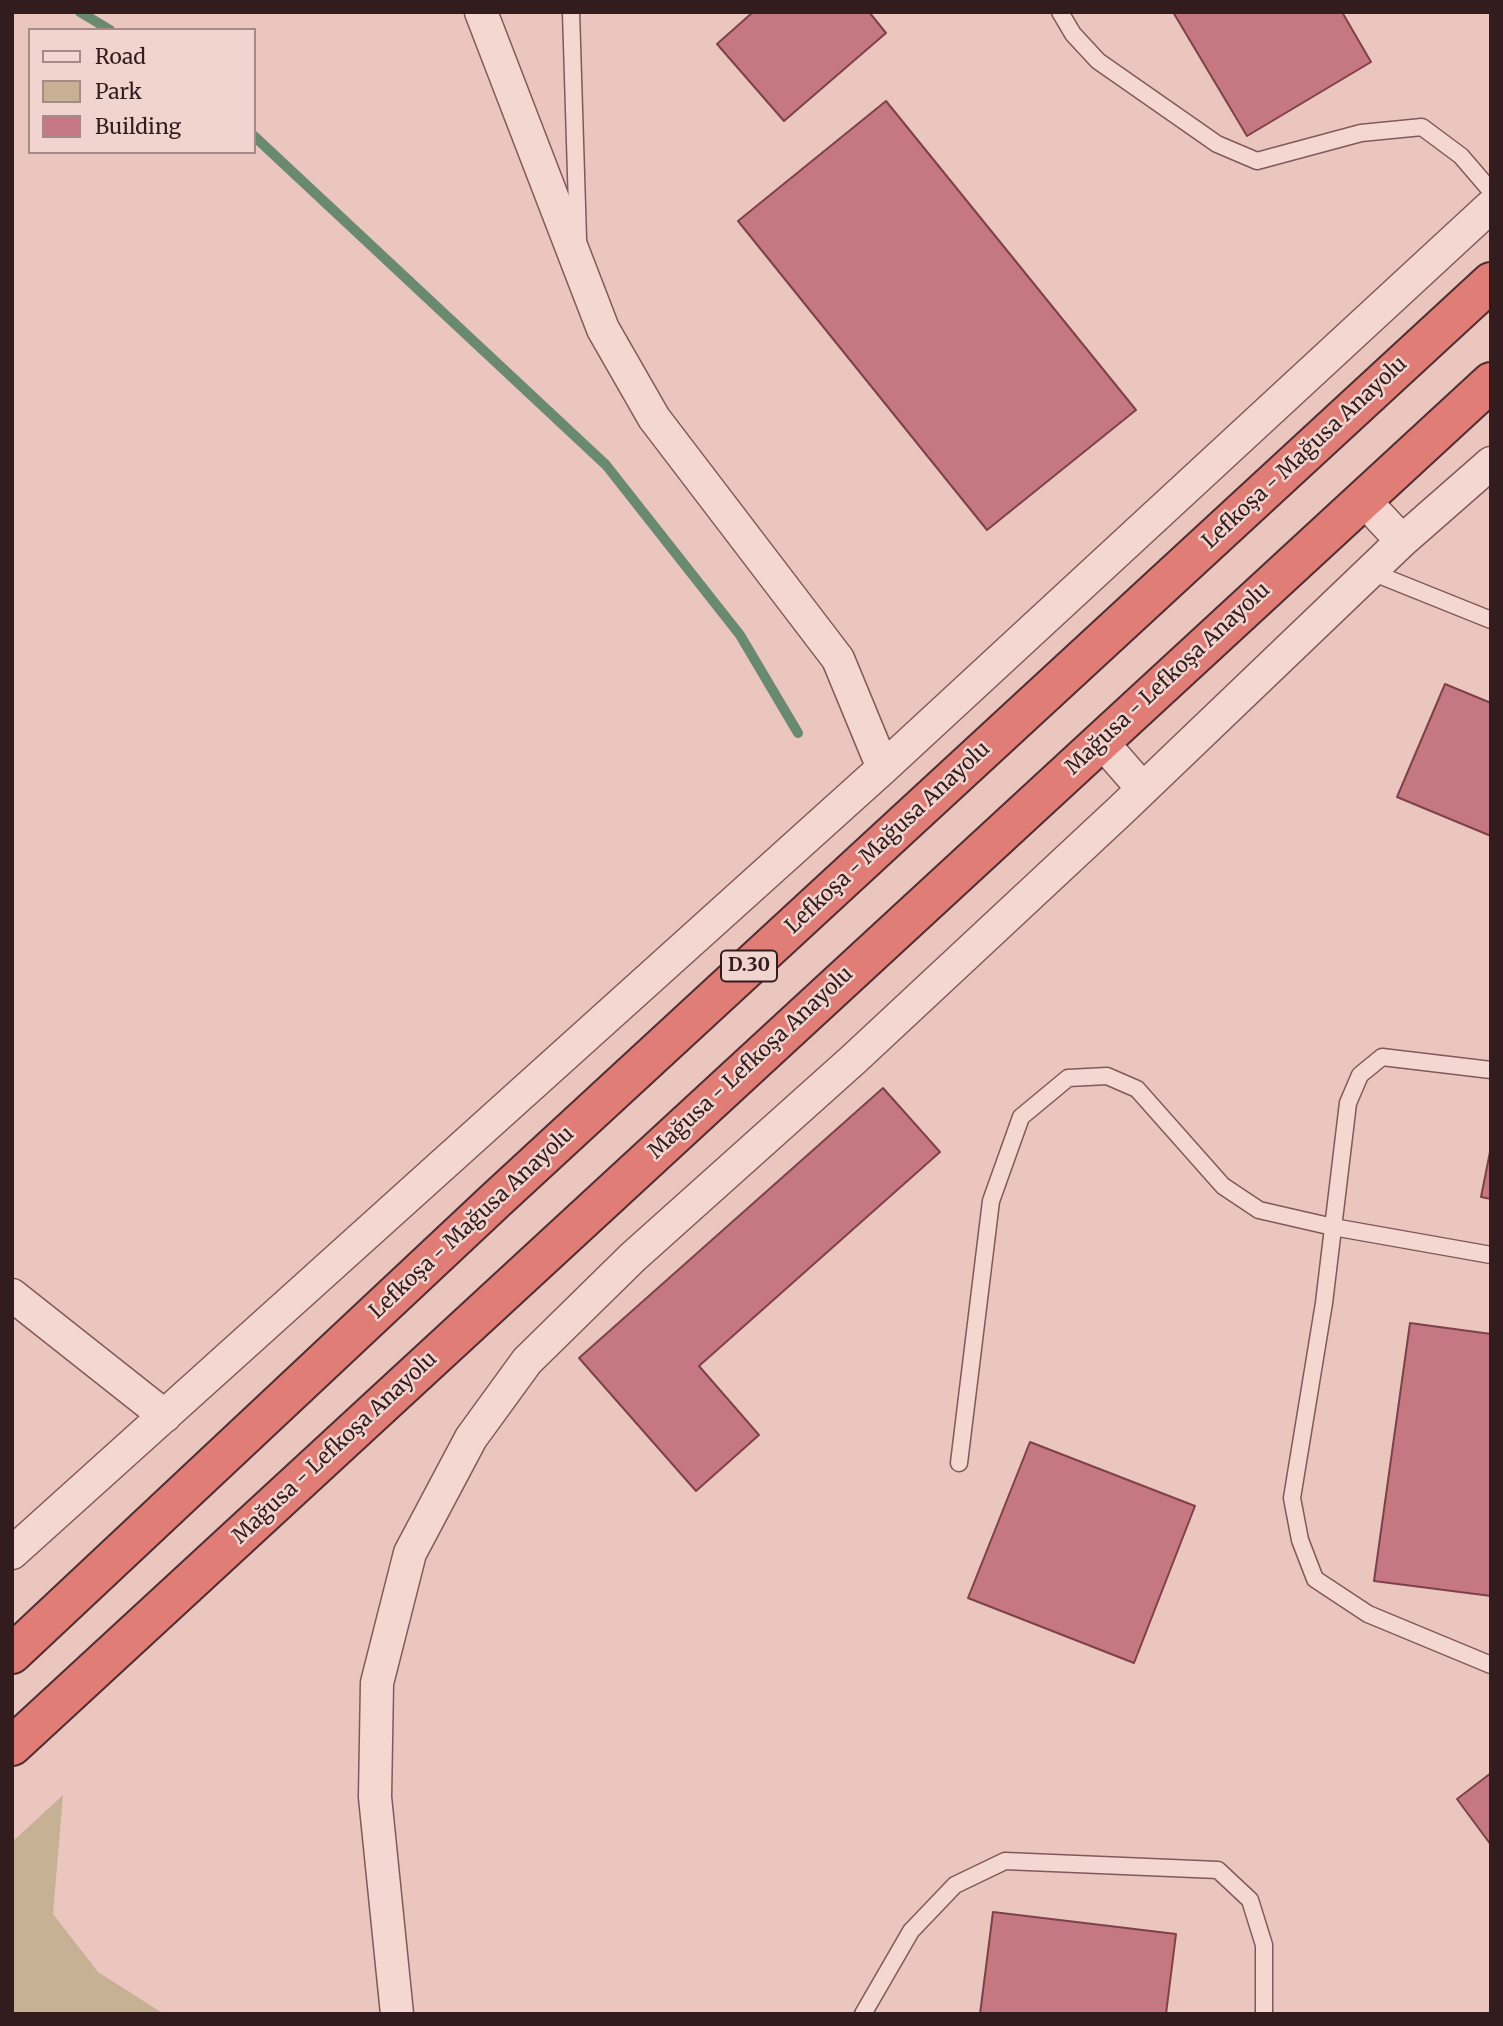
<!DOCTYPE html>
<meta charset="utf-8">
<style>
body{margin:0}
#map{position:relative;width:1503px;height:2026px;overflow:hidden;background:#eac6bf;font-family:Merriweather,serif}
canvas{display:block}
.frame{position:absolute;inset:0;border:14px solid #321c1e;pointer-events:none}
.legend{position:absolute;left:28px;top:28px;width:228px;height:126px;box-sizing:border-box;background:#f2d4ce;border:2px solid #a58a88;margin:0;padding:9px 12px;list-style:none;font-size:21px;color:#321c1e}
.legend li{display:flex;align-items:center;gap:14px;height:35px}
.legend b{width:35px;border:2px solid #a58a88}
</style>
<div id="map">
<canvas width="1503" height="2026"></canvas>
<div class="frame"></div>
<ul class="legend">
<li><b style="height:9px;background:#f5d7d2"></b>Road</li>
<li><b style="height:19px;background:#c6b195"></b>Park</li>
<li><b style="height:19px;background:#c57882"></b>Building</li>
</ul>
</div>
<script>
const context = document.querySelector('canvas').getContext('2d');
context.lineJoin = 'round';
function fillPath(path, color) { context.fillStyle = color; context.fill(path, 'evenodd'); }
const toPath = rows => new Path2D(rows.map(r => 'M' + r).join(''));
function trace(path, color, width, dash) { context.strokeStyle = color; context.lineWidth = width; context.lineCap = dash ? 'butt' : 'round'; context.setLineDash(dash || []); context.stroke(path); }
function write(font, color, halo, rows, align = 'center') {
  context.font = font + ' Merriweather,serif'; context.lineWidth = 5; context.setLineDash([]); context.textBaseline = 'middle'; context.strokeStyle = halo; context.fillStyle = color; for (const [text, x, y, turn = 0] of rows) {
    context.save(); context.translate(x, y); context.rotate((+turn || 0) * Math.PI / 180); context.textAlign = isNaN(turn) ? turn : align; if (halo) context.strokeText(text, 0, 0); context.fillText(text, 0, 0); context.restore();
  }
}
fillPath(toPath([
 [63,1795,53,1914,98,1972,164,2014,12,2014,12,1842]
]), '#c6b195');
trace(toPath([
 [80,12,110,30],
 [254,136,606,465,740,635,798,733]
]), '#6a8971', 10);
const building = toPath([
 [753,12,869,12,886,33,784,121,717,44,753,12],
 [1173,12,1342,12,1371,62,1247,136,1173,12],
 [886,101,1136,410,987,530,738,221,886,101],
 [1445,684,1491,703,1491,836,1397,797,1445,684],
 [883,1088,940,1152,699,1366,759,1435,696,1491,579,1358,883,1088],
 [1491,1147,1491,1199,1481,1197,1491,1147],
 [1410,1323,1491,1334,1491,1596,1374,1581,1410,1323],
 [1030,1442,1195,1506,1134,1663,968,1598,1030,1442],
 [1491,1773,1491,1845,1457,1799,1491,1773],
 [993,1912,1176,1934,1166,2014,980,2014,993,1912]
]);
fillPath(building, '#c57882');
trace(building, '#7e414a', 2);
const service = toPath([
 [571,12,578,239],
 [1060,12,1073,34,1098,61,1217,144,1257,161,1361,133,1422,127,1461,156,1491,191],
 [1369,571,1491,620],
 [1491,1070,1382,1057,1360,1075,1348,1103,1324,1303,1292,1498,1300,1540,1315,1579,1368,1614,1491,1665],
 [959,1463,991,1201,1021,1117,1068,1078,1107,1076,1137,1089,1223,1186,1259,1210,1333,1227,1491,1255],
 [863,2014,911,1931,955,1885,1005,1861,1218,1870,1250,1900,1264,1945,1264,2014]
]);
const minor = toPath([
 [481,12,603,329,654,418,838,659,883,768],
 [1363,499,1402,541],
 [1101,741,1143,789],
 [12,1295,165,1416],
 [12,1553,883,768,1491,206],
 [397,2014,375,1797,377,1683,410,1553,471,1438,527,1361,633,1257,854,1059,1121,810,1402,541,1491,463]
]);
const trunk = toPath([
 [12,1654,497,1199,1491,282],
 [12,1746,1491,382]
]);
trace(service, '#81595a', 19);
trace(minor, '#81595a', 35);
trace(trunk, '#4f2d30', 42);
trace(service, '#f5d7d2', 16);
trace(minor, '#f5d7d2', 32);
trace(trunk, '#e07d77', 38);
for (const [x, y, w] of [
 [749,966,56]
]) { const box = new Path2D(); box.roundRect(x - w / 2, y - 15.5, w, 31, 5); context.fillStyle = '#f2d4ce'; context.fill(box); trace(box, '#321c1e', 2); }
write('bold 19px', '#321c1e', null, [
 ["D.30",749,966]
]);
write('21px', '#321c1e', '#f2d4ce', [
 ["Lefkoşa - Mağusa Anayolu",1305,453,-43],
 ["Mağusa - Lefkoşa Anayolu",1168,679,-43],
 ["Lefkoşa - Mağusa Anayolu",888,838,-43],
 ["Mağusa - Lefkoşa Anayolu",751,1063,-43],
 ["Lefkoşa - Mağusa Anayolu",472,1223,-43],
 ["Mağusa - Lefkoşa Anayolu",335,1448,-43]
]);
</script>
